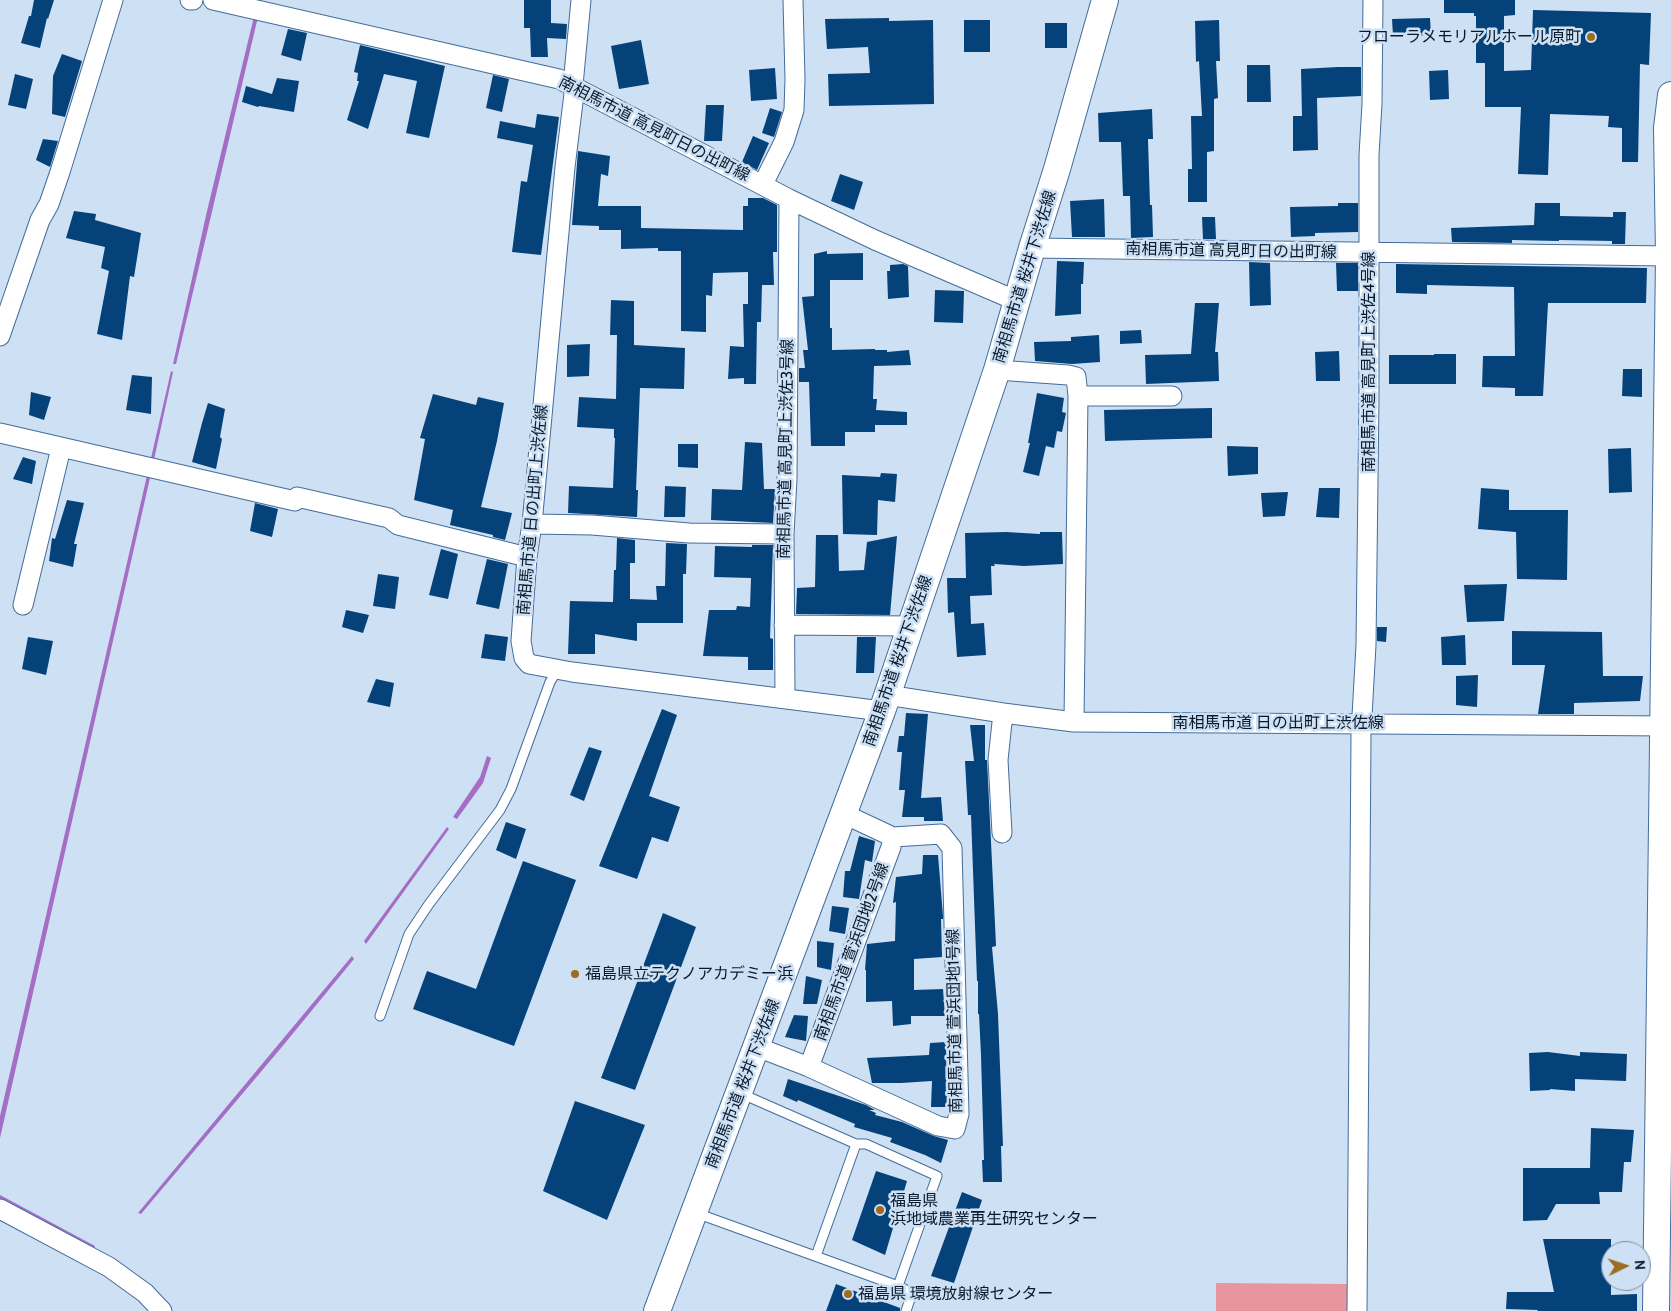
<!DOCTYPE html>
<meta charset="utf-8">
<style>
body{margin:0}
#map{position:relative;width:1671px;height:1311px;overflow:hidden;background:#cee0f4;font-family:Cabin,sans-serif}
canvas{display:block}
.north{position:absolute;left:1601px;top:1241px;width:50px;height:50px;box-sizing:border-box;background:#cee0f4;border:1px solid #8091a4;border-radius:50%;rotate:86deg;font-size:14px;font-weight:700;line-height:20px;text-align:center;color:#0a1a2d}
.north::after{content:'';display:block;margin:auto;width:18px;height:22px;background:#9e6c21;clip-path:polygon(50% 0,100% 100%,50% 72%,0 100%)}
</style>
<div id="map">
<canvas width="1671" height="1311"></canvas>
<div class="north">N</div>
</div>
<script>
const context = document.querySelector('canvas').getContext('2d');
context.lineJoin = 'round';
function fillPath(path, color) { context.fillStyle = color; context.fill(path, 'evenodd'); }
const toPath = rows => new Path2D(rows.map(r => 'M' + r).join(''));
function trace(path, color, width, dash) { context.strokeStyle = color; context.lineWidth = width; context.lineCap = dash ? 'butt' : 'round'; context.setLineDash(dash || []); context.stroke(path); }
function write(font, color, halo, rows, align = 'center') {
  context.font = font + ' Cabin,"Noto Sans JP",sans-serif'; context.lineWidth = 5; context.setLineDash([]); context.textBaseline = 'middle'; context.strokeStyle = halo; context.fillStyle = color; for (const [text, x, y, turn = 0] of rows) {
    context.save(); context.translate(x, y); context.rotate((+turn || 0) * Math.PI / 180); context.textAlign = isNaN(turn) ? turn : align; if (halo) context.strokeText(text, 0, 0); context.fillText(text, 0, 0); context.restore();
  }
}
fillPath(toPath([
 [1216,1283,1347,1284,1347,1311,1216,1311]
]), '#e7969f');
fillPath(toPath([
 [258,0,262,0,176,364,173,364,207,211],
 [171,371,173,372,150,478,0,1138,0,1116],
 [487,756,491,758,483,783,457,819,453,817,480,777],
 [447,827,449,829,366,944,364,941],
 [352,956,354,959,281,1048,141,1214,138,1213],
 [0,1195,95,1246,94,1250,66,1233,0,1199]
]), '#a56ec5');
fillPath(toPath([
 [34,0,54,0,48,19,47,18,40,48,21,43,29,16,31,16],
 [524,0,551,0,551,23,567,24,566,39,547,38,548,57,531,57,530,28,524,28],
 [1444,0,1515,0,1515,15,1504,16,1504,71,1531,70,1533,10,1651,13,1649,65,1640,64,1638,162,1622,162,1622,128,1608,127,1609,116,1550,114,1548,175,1518,174,1521,107,1485,107,1485,63,1476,63,1476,16,1474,16,1474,13,1444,13],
 [889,18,889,21,933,20,934,104,829,106,828,74,870,73,868,47,827,49,825,19],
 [1430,18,1431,35,1393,36,1392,19],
 [964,20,990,20,990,52,964,52],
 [1219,20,1220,61,1216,61,1218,98,1214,99,1214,151,1207,152,1207,202,1188,202,1188,169,1192,169,1191,116,1202,116,1199,61,1196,62,1195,21],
 [1045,23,1067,23,1067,48,1045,48],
 [288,29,307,33,301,61,281,55],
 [641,40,649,84,619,89,611,46],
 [360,45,445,66,429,138,406,133,417,81,384,74,368,129,347,120,359,81,357,81,358,73,354,72],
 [62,54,82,61,65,117,52,114,53,76],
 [1247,65,1270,65,1271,102,1247,102],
 [1338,67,1361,67,1361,96,1317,98,1318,150,1293,151,1293,116,1302,116,1301,69],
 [775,68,777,99,751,101,749,70],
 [1448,70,1449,99,1430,100,1429,71],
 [15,74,33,79,26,109,8,105],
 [493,75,509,79,502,112,486,108],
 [277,78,299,81,294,112,259,106,258,107,242,102,246,86,272,94],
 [706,105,724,105,722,141,704,141],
 [770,108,782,112,774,137,762,133],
 [1152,109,1153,139,1148,139,1150,205,1152,205,1153,237,1131,238,1130,196,1123,196,1121,142,1099,142,1098,113],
 [537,114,559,117,541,255,512,252,521,181,527,182,533,145,497,138,500,121,535,128],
 [753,136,769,143,757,170,742,162],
 [43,139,58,141,50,167,36,160],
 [578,151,610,156,608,176,601,174,598,206,641,206,641,228,743,230,743,206,748,206,748,198,763,198,777,205,777,252,773,252,774,285,762,285,761,322,757,322,756,384,744,384,744,378,728,379,730,346,744,347,743,304,748,304,748,272,713,273,712,296,706,295,706,332,681,331,681,251,658,251,658,248,621,249,621,230,599,230,599,226,572,225],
 [840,174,863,182,854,210,831,201],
 [1104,199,1105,237,1072,237,1070,201],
 [1338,203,1358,203,1358,232,1315,233,1315,236,1291,237,1290,207,1338,206],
 [1535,203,1560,203,1560,216,1613,217,1613,212,1626,212,1625,244,1612,244,1612,241,1559,240,1559,241,1512,240,1512,243,1452,242,1451,228,1534,225],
 [74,211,96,214,95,220,141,233,134,277,130,276,122,340,97,334,109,271,101,268,105,247,66,238],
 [1202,217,1215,217,1216,239,1203,239],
 [827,251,827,254,863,253,863,280,830,280,830,328,832,328,832,350,875,349,875,350,887,350,887,352,909,350,911,365,874,366,873,399,877,399,876,410,907,412,907,425,875,425,875,432,845,432,845,446,811,446,809,382,799,382,799,368,805,368,803,350,808,350,802,297,814,296,814,254],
 [1057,261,1084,262,1083,284,1081,284,1081,314,1055,316],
 [1249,262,1270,263,1271,305,1250,306],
 [1336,263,1358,263,1358,291,1337,291],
 [903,264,908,266,909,297,888,299,887,271,890,271,890,265],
 [1396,264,1647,268,1646,303,1548,303,1543,396,1515,396,1515,388,1482,387,1483,356,1515,356,1514,287,1427,285,1427,294,1396,293],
 [935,290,964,291,963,323,934,322],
 [611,300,634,301,634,345,685,348,684,389,640,388,636,490,638,490,637,517,568,513,569,486,613,488,615,438,614,438,614,429,577,427,579,397,616,399,617,335,610,335],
 [1195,303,1219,303,1215,352,1218,352,1219,381,1146,384,1145,355,1191,354],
 [1141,330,1142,343,1120,344,1120,331],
 [1099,335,1100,362,1072,364,1035,361,1034,342,1071,341,1071,337],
 [590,344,589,376,567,377,567,345],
 [1339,351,1340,381,1316,381,1315,352],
 [1434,354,1456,354,1456,384,1389,384,1389,355,1434,355],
 [1623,369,1642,369,1642,397,1622,396],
 [132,375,152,377,151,414,126,410],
 [31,392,51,397,44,420,29,415],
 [1037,393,1064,398,1062,412,1066,413,1062,432,1057,431,1054,448,1046,446,1039,476,1023,472,1030,443,1028,443],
 [433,394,476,405,478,397,504,403,497,441,481,507,512,513,505,540,493,537,493,535,450,525,453,510,414,500,425,439,420,438],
 [208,403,225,409,220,437,222,439,216,469,192,462,202,423],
 [1212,408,1212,438,1105,441,1104,410],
 [745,442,762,443,764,489,775,489,773,523,711,520,712,489,742,490],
 [678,444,698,444,698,468,678,467],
 [1227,446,1258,447,1258,474,1228,476],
 [1631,448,1632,492,1609,493,1608,449],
 [23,457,36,461,32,484,13,479],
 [881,473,897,474,895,502,878,500,877,535,843,534,842,475,880,477],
 [665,486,686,487,685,517,664,517],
 [1319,488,1340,488,1339,518,1316,517],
 [1481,488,1509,490,1509,510,1568,510,1567,580,1517,579,1516,532,1478,529],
 [1288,492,1285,516,1263,517,1261,493],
 [67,500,84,503,74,544,77,544,73,567,49,561,52,538,55,539],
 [255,503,278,509,272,537,250,531],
 [1006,532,1040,534,1040,532,1062,532,1063,564,1024,566,994,564,995,566,991,566,992,595,970,596,971,624,984,623,986,655,957,657,954,612,948,613,947,578,966,578,965,533],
 [816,535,838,535,839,571,864,570,867,542,897,536,890,615,796,614,797,588,815,587],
 [617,538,635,540,635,563,630,563,630,599,657,600,656,586,665,586,666,543,687,544,686,574,683,574,683,623,637,623,637,641,595,634,595,654,568,654,570,601,613,602,614,570,616,570],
 [752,545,773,545,770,638,773,639,773,670,748,670,748,657,703,656,709,610,736,610,737,606,750,607,751,578,714,577,715,546,752,547],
 [441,549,458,554,448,599,429,595],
 [487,559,508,564,499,609,476,604],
 [378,574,399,577,395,609,373,606],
 [1507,584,1504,621,1467,622,1464,585],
 [346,610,369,615,363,633,342,627],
 [1377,627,1387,627,1386,642,1377,641],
 [1512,631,1602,632,1603,676,1643,676,1640,701,1574,703,1574,714,1538,714,1545,665,1512,665],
 [485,634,508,637,505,661,481,658],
 [1465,635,1466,665,1442,665,1441,637],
 [28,637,53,641,46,675,22,669],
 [857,637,876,637,874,673,856,673],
 [1478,675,1477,707,1456,705,1456,676],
 [376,679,394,683,390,707,367,702],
 [662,709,677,715,649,796,680,807,668,842,652,837,637,879,599,866],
 [906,713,928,714,921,798,941,797,943,821,924,821,924,817,902,817,905,790,899,790,902,752,897,752,899,736,904,736],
 [970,725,985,725,985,760,987,760,995,924,996,946,992,947,998,1014,1003,1146,1001,1146,1002,1182,983,1182,982,1160,984,1160,981,1055,979,1014,978,1014,978,981,977,981,971,815,968,815,965,761,974,761],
 [589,747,602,751,584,801,570,795],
 [506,822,526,829,516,859,496,850],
 [859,836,875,841,872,862,865,860,859,899,843,897,845,871,850,871],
 [923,855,938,855,943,916,943,919,941,919,942,957,914,959,914,990,943,989,945,1016,911,1016,911,1024,893,1026,892,1001,866,1002,866,970,865,970,867,944,895,941,896,902,893,903,896,877,922,874],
 [523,861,576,880,514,1046,413,1009,427,971,476,989],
 [832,906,849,908,845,934,829,931],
 [663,913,696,927,635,1090,601,1078],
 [817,941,834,943,831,970,817,967],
 [806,976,822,980,817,1004,803,1004],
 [794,1015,808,1016,806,1041,785,1037],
 [946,1042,947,1107,931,1107,932,1081,901,1083,872,1083,867,1058,929,1055,930,1043],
 [1548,1052,1580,1056,1580,1052,1627,1054,1626,1081,1575,1079,1575,1091,1550,1089,1550,1090,1530,1091,1529,1053],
 [788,1079,866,1105,875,1110,869,1110,876,1113,875,1115,902,1122,934,1136,948,1140,941,1163,925,1155,890,1142,892,1138,854,1127,855,1124,798,1100,797,1102,783,1096],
 [575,1101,645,1125,607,1220,543,1191],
 [1591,1128,1634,1130,1631,1162,1624,1162,1622,1192,1599,1192,1600,1204,1556,1204,1547,1220,1523,1221,1523,1168,1590,1168],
 [876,1171,907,1181,885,1255,852,1240],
 [962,1192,982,1200,954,1283,931,1276],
 [1543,1239,1611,1239,1611,1295,1637,1294,1637,1311,1537,1311,1538,1310,1506,1309,1507,1292,1554,1292],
 [836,1284,900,1308,900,1311,826,1311]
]), '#05427a');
const lane = toPath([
 [380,1016,409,934,429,904,500,810,511,789,550,682,558,669],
 [742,1094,856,1144,866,1144,937,1176,898,1286,912,1293,906,1311],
 [696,1213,898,1286],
 [816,1256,856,1144]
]);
const street = toPath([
 [190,0,193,0],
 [213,0,559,79,789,199,875,240,1017,301],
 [581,0,573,85,574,94,565,167,532,524,527,557,521,641,524,658,529,664,572,672,882,711],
 [763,184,784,142,794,110,795,79,793,0],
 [1032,248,1671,256],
 [0,336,40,220,49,204,60,172,113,0],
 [997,370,1068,375,1076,377,1078,396,1074,722],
 [1078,396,1172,396],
 [0,433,295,501,297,497,389,518,398,525,527,557],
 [532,524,592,525,689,533,784,534],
 [23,605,61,448],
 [784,625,911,626],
 [887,695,1003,713,1074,722,1671,726],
 [785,698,784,534,787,479,789,199],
 [1002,833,998,760,1003,713],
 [757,1047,809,1067,938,1126,955,1129,959,1114,952,848,941,834,893,837,844,814],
 [809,1067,891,847,893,837],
 [0,1209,109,1267,145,1293,162,1311],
 [1357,1311,1361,734,1366,645,1369,396,1369,155,1372,104,1373,0]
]);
const secondary = toPath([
 [657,1311,882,711,997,370,1032,248,1057,169,1105,0],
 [1656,1311,1669,256,1667,128,1671,95]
]);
trace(lane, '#436c9a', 11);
trace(street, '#436c9a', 21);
trace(secondary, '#436c9a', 28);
trace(lane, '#fff', 9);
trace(street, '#fff', 19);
trace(secondary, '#fff', 26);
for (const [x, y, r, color] of [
 [1591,37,5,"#9e6c21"],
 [575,974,5,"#9e6c21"],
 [880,1210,5,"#9e6c21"],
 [848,1294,5,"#9e6c21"]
]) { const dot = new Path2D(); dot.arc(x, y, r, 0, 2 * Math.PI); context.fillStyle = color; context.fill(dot); trace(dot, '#cee0f4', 2); }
write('16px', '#0a1a2d', '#cee0f4', [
 ["フローラメモリアルホール原町",1581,37,"right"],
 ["福島県立テクノアカデミー浜",585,974],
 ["福島県",890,1201],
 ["浜地域農業再生研究センター",890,1219],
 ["福島県 環境放射線センター",858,1294]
], 'left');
write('16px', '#0a1a2d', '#cee0f4', [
 ["南相馬市道 高見町日の出町線",654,129,27],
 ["南相馬市道 高見町日の出町線",1231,251,1],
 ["南相馬市道 桜井下渋佐線",1025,277,-73],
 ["南相馬市道 高見町上渋佐4号線",1369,362,-90],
 ["南相馬市道 高見町上渋佐3号線",786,449,-89],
 ["南相馬市道 日の出町上渋佐線",533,510,-85],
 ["南相馬市道 桜井下渋佐線",898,661,-71],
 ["南相馬市道 日の出町上渋佐線",1278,723],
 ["南相馬市道 萱浜団地2号線",852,952,-70],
 ["南相馬市道 萱浜団地1号線",955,1021,-91],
 ["南相馬市道 桜井下渋佐線",743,1084,-69]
]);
</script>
